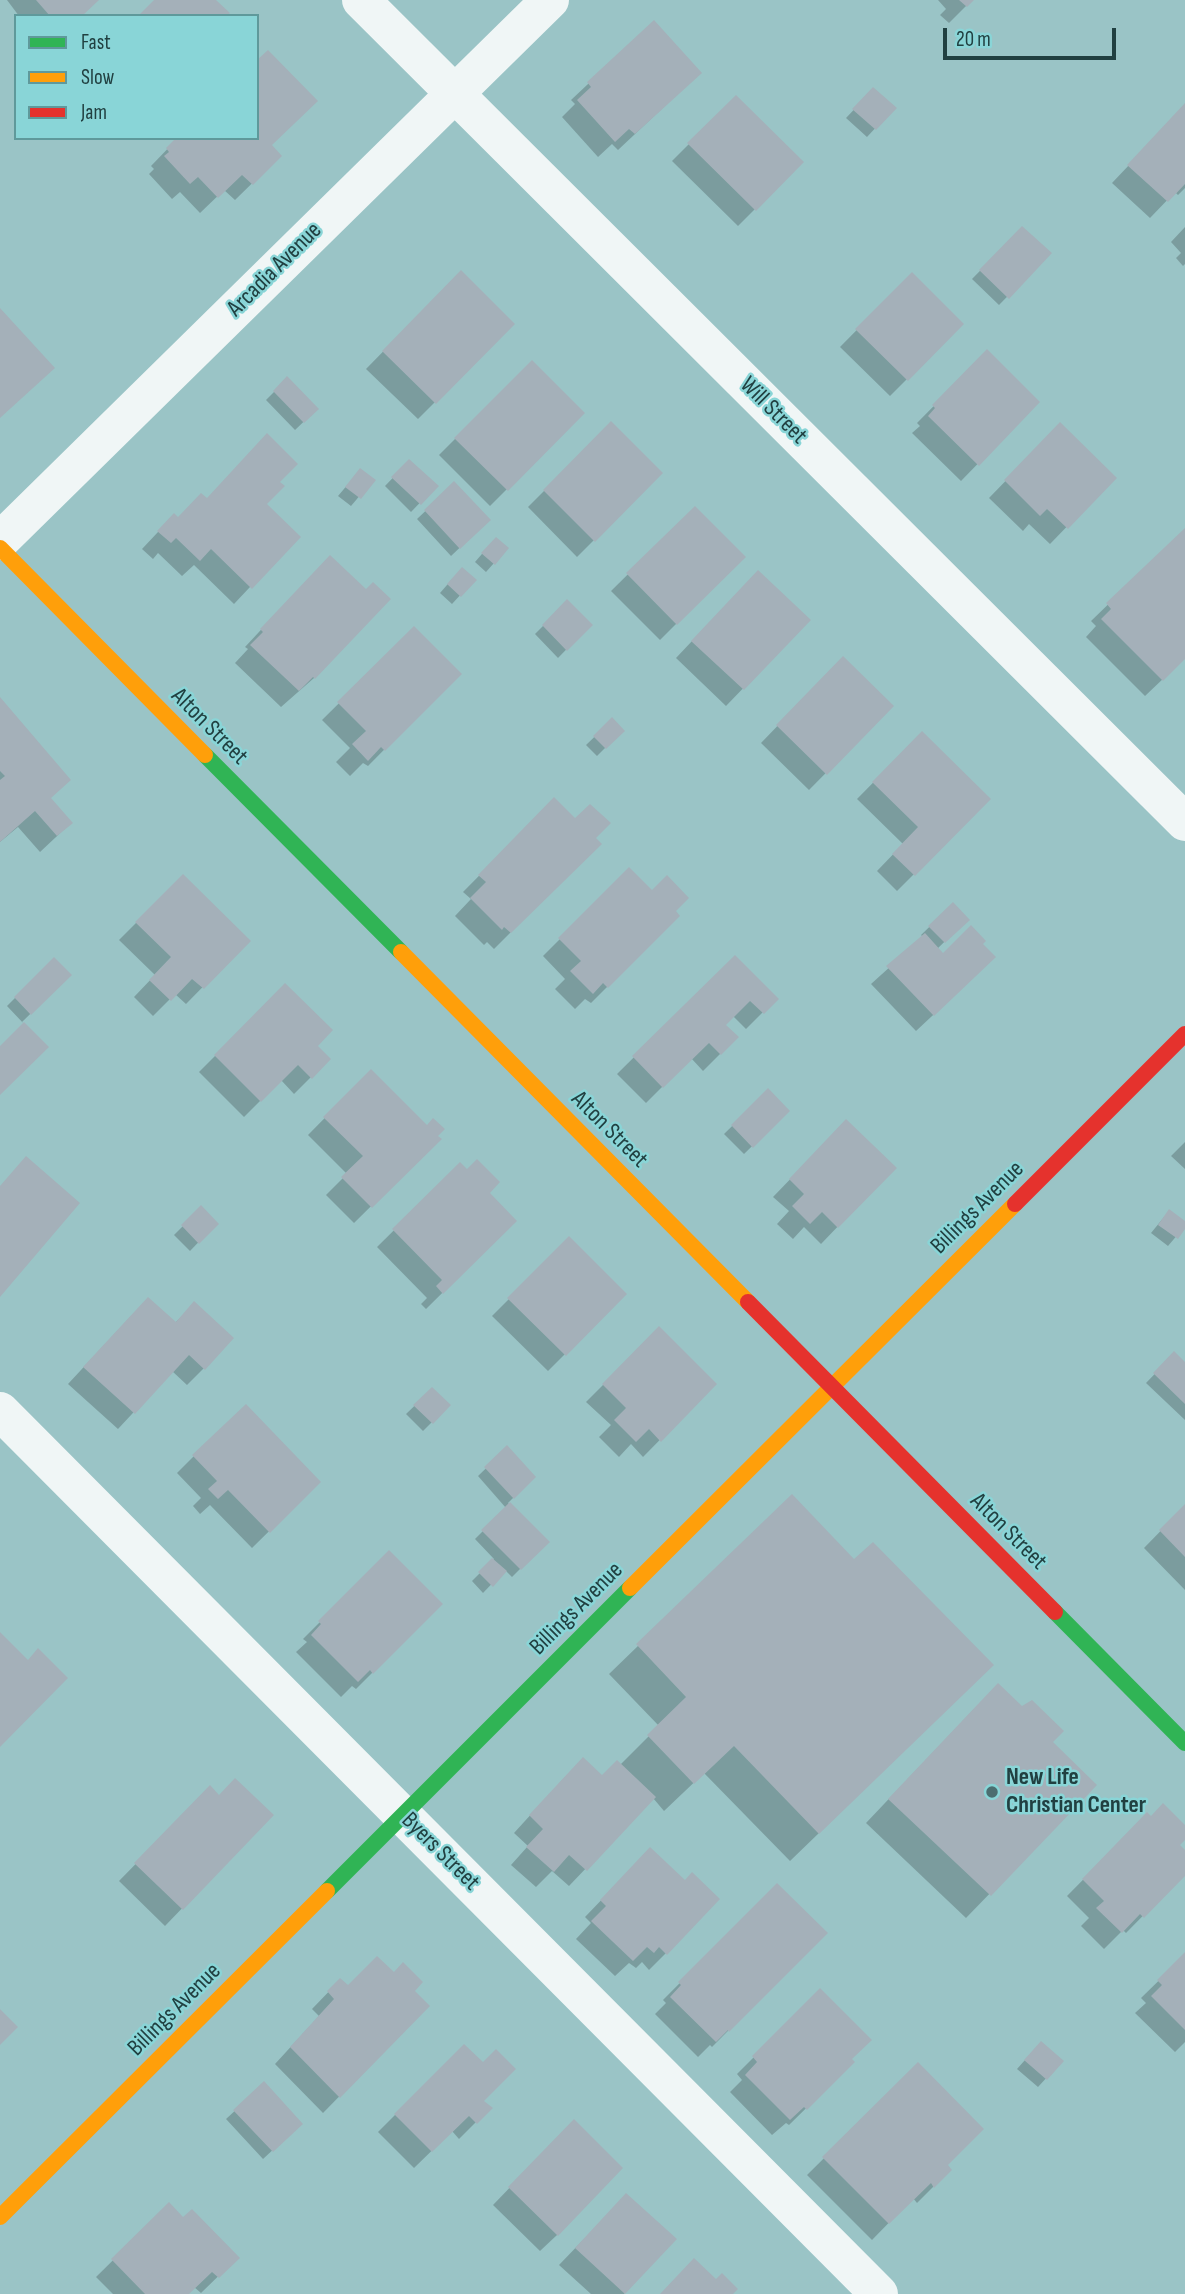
<!DOCTYPE html>
<style>
body{margin:0}
#map{position:relative;width:1185px;height:2294px;overflow:hidden;background:#9ac4c6;font-family:"Sofia Sans Condensed",sans-serif}
canvas{display:block}
.legend{position:absolute;left:14px;top:14px;width:245px;height:126px;box-sizing:border-box;background:#89d5d7;border:2px solid #5f999b;margin:0;padding:9px 12px;list-style:none;font-size:21px;color:#214041}
.legend li{display:flex;align-items:center;gap:14px;height:35px}
.legend b{width:35px;border:2px solid #5f999b}
.scale{position:absolute;left:943px;top:28px;width:173px;height:32px;box-sizing:border-box;border:4px solid #214041;border-top:0;padding-left:9px;font-size:21px;line-height:24px;white-space:nowrap;color:#214041;-webkit-text-stroke:5px #89d5d7;paint-order:stroke}
</style>
<div id="map">
<canvas width="1185" height="2294"></canvas>
<ul class="legend">
<li><b style="height:9px;background:#30b455"></b>Fast</li>
<li><b style="height:9px;background:#ff9f0a"></b>Slow</li>
<li><b style="height:9px;background:#e5322d"></b>Jam</li>
</ul>
<div class="scale">20 m</div>
</div>
<script>
const context = document.querySelector('canvas').getContext('2d');
context.lineJoin = 'round';
function fillPath(path, color) { context.fillStyle = color; context.fill(path, 'evenodd'); }
const toPath = rows => new Path2D(rows.map(r => 'M' + r).join(''));
function trace(path, color, width, dash) { context.strokeStyle = color; context.lineWidth = width; context.lineCap = dash ? 'butt' : 'round'; context.setLineDash(dash || []); context.stroke(path); }
function write(font, color, halo, rows, align = 'center') {
  context.font = font + ' "Sofia Sans Condensed",sans-serif'; context.lineWidth = 5; context.setLineDash([]); context.textBaseline = 'middle'; context.strokeStyle = halo; context.fillStyle = color; for (const [text, x, y, turn = 0] of rows) {
    context.save(); context.translate(x, y); context.rotate((+turn || 0) * Math.PI / 180); context.textAlign = isNaN(turn) ? turn : align; if (halo) context.strokeText(text, 0, 0); context.fillText(text, 0, 0); context.restore();
  }
}
fillPath(toPath([
 [7,0,98,0,81,16,19,16],
 [938,0,972,0,949,23,940,15,946,9],
 [654,22,683,89,618,150,612,144,598,157,562,117,575,104,571,100],
 [736,97,802,162,738,226,672,161],
 [865,98,894,108,867,137,846,118],
 [1185,106,1185,188,1178,195,1175,192,1150,218,1112,183],
 [178,138,270,145,280,156,235,200,224,190,200,213,180,192,172,199,149,174,154,169,151,166],
 [1185,227,1185,264,1183,266,1176,258,1181,253,1171,242],
 [1022,228,1050,253,999,305,972,279],
 [461,272,513,324,418,419,366,369],
 [912,274,962,324,890,396,840,347],
 [987,352,1038,402,961,481,912,433,920,426,917,423],
 [532,362,583,413,490,506,439,455],
 [287,379,317,409,295,430,266,400],
 [611,424,661,473,577,557,528,507],
 [1060,425,1114,478,1050,544,1029,524,1023,531,989,498],
 [409,461,436,486,411,512,385,486],
 [360,470,373,480,351,506,338,496],
 [278,482,264,504,250,587,234,604,194,565,182,576,158,553,153,559,142,549,174,515,178,519,207,500],
 [454,484,489,520,451,556,417,519],
 [695,508,743,557,660,640,611,591],
 [1185,530,1185,658,1145,696,1086,637,1096,626,1091,621],
 [488,547,494,563,486,572,475,562],
 [313,574,314,678,281,707,235,663,248,649,245,647],
 [454,577,474,580,452,604,440,593],
 [741,589,809,620,726,706,676,658],
 [567,602,590,625,558,658,535,634],
 [414,629,459,674,368,766,363,763,350,776,336,762,350,748,322,720],
 [843,658,892,706,809,790,761,743],
 [0,700,50,799,71,823,40,852,18,827,0,842],
 [612,720,622,731,597,756,586,745],
 [922,733,989,799,897,891,877,871,903,844,857,799],
 [554,800,599,844,494,949,487,942,484,945,455,916,471,899,463,892],
 [629,870,678,916,591,1003,585,999,575,1009,555,989,565,979,543,956],
 [183,876,248,941,186,1004,175,994,153,1016,134,997,155,975,119,940],
 [953,904,967,920,937,949,942,955,981,944,977,974,916,1031,871,984,923,937,921,935],
 [735,957,776,999,746,1029,733,1016,724,1025,737,1037,703,1071,691,1058,646,1103,617,1074],
 [54,959,70,975,22,1022,46,1047,0,1093,0,1048,24,1024,7,1006],
 [285,986,315,1046,329,1059,294,1094,281,1080,244,1117,199,1072],
 [371,1071,439,1139,354,1223,326,1195,347,1174,308,1135],
 [768,1091,788,1111,744,1154,724,1134],
 [830,1138,894,1168,821,1244,804,1227,793,1239,777,1224,789,1211,773,1197],
 [1185,1142,1185,1169,1171,1156],
 [460,1165,515,1221,426,1309,421,1304,427,1298,377,1247],
 [201,1208,216,1224,190,1251,174,1235],
 [1169,1211,1185,1223,1185,1226,1168,1246,1151,1233],
 [569,1239,625,1294,548,1371,492,1316],
 [194,1304,204,1368,187,1385,172,1371,118,1429,68,1384,132,1315,175,1323],
 [659,1329,715,1384,643,1457,631,1444,619,1457,599,1437,611,1425,586,1402],
 [1174,1354,1185,1364,1185,1420,1146,1383],
 [432,1389,449,1405,423,1431,406,1414],
 [507,1448,534,1477,508,1503,547,1542,512,1577,505,1570,483,1593,472,1581,494,1559,475,1539,506,1508,478,1476],
 [194,1456,319,1482,252,1548,210,1505,200,1514,193,1506,201,1498,177,1473],
 [792,1497,963,1694,790,1861,704,1773,664,1811,653,1798,569,1886,552,1871,536,1887,511,1865,528,1846,514,1833,566,1776,602,1777,620,1765,659,1726,609,1674],
 [1185,1506,1185,1590,1144,1548],
 [389,1553,441,1604,356,1689,352,1686,341,1697,296,1652,307,1642,303,1639],
 [975,1708,1050,1742,1095,1785,966,1918,866,1823],
 [210,1788,218,1797,272,1815,165,1926,119,1881],
 [1147,1815,1185,1827,1185,1838,1177,1845,1185,1852,1185,1873,1126,1933,1123,1930,1104,1949,1081,1926,1089,1918,1067,1896],
 [634,1866,666,1953,649,1970,642,1962,636,1968,629,1963,615,1976,576,1939,591,1923,585,1917],
 [777,1885,825,1933,712,2047,710,2045,698,2057,655,2014,666,2003,663,2000],
 [1185,1955,1185,2042,1175,2052,1135,2013,1146,2003,1141,1998],
 [340,1980,348,1988,412,1991,428,2006,323,2113,275,2064,319,2016,312,2009],
 [820,1991,853,2062,789,2125,786,2123,772,2135,730,2092,742,2080,737,2074],
 [464,2046,483,2065,482,2101,490,2108,459,2139,452,2131,414,2168,378,2132],
 [1033,2051,1062,2061,1038,2087,1017,2069],
 [918,2065,945,2165,950,2170,917,2203,913,2198,872,2240,807,2175],
 [264,2084,301,2124,263,2159,226,2119],
 [574,2121,557,2235,540,2251,493,2205],
 [169,2205,183,2219,237,2258,201,2293,194,2287,187,2294,113,2294,96,2277],
 [610,2212,674,2239,624,2294,591,2294,559,2265]
]), '#0003');
fillPath(toPath([
 [36,0,99,0,82,16,50,16],
 [154,0,216,0,230,13,227,16,138,16],
 [959,0,974,0,967,7],
 [654,20,702,73,635,134,629,129,615,142,577,100,591,87,587,82],
 [268,50,318,101,272,145,282,156,253,185,242,175,218,198,198,177,190,184,164,156,169,152,166,148,176,138,257,138,257,60],
 [873,87,897,108,876,130,852,109],
 [736,95,804,162,756,211,687,143],
 [1185,103,1185,184,1168,202,1127,165],
 [1022,226,1052,253,1009,299,979,270],
 [461,270,515,324,436,404,382,351],
 [912,272,964,324,908,381,855,329],
 [0,308,55,368,0,418],
 [987,349,1040,402,979,466,928,416,935,408,932,405],
 [532,360,585,413,508,491,454,438],
 [287,376,319,409,304,423,273,391],
 [611,421,663,473,595,542,543,490],
 [1060,422,1117,478,1068,529,1047,509,1040,516,1004,480],
 [267,433,298,464,280,482,285,486,267,504,301,537,252,589,211,549,200,561,176,538,171,543,157,531,174,513,178,517,201,493,207,498],
 [409,459,439,486,421,505,391,477],
 [360,468,376,480,361,499,345,487],
 [454,481,491,520,460,549,424,510],
 [695,506,746,557,677,625,626,573],
 [1185,528,1185,659,1163,681,1101,619,1111,609,1106,603],
 [496,537,509,548,495,565,481,553],
 [330,555,366,589,373,582,391,599,315,679,313,677,299,691,250,645,263,632,260,629],
 [462,567,477,580,461,597,447,584],
 [758,570,811,620,744,690,691,641],
 [567,599,593,625,567,651,542,625],
 [414,626,462,674,385,751,381,747,368,761,352,744,366,731,337,702],
 [843,656,894,706,827,775,776,725],
 [0,697,71,780,51,798,73,823,57,836,35,811,0,842,0,780,5,776,0,771],
 [612,717,625,731,606,749,593,736],
 [922,731,991,799,915,876,892,854,918,827,872,782],
 [554,797,575,818,590,804,611,823,596,838,602,844,511,933,504,927,502,930,470,898,486,882,478,875],
 [629,867,652,890,667,875,689,898,676,911,680,916,608,988,603,983,593,994,570,971,581,961,558,938],
 [183,874,251,941,204,989,192,979,171,1001,149,980,171,957,135,922],
 [953,902,970,920,945,943,928,926],
 [971,925,986,941,983,944,996,957,934,1016,886,966,925,933,943,953],
 [735,955,779,999,764,1014,750,1001,726,1025,739,1037,721,1055,709,1043,663,1088,632,1056],
 [54,957,72,975,31,1015,14,997],
 [285,983,333,1030,318,1046,331,1059,312,1079,298,1065,261,1102,214,1055],
 [24,1022,49,1047,0,1095,0,1046],
 [371,1069,427,1125,433,1118,445,1129,438,1136,442,1139,372,1208,341,1177,363,1156,323,1117],
 [768,1088,790,1111,753,1148,731,1125],
 [846,1119,897,1168,838,1228,822,1212,810,1224,792,1206,804,1194,789,1179],
 [26,1156,80,1203,0,1297,0,1186],
 [477,1159,500,1182,490,1193,517,1221,443,1294,436,1286,442,1280,392,1229,460,1162,467,1169],
 [201,1205,219,1224,199,1244,181,1225],
 [1169,1209,1185,1221,1185,1229,1178,1239,1158,1225],
 [569,1236,627,1294,566,1356,507,1298],
 [148,1297,176,1322,194,1301,234,1338,205,1370,189,1355,135,1414,83,1367],
 [659,1326,717,1384,661,1442,649,1429,636,1442,614,1420,626,1408,602,1384],
 [1174,1351,1185,1362,1185,1404,1153,1373],
 [432,1387,451,1405,433,1424,413,1405],
 [246,1404,321,1482,270,1533,228,1490,218,1499,208,1489,217,1481,192,1455],
 [507,1445,536,1477,514,1499,484,1467],
 [792,1494,854,1559,873,1542,994,1665,819,1834,734,1746,694,1784,647,1735,686,1697,636,1644],
 [510,1502,550,1542,521,1570,481,1530],
 [1185,1504,1185,1557,1159,1530],
 [389,1550,443,1604,373,1674,370,1670,358,1682,311,1635,321,1624,318,1621],
 [492,1558,507,1571,493,1587,478,1572],
 [0,1632,28,1660,38,1648,68,1678,0,1747],
 [998,1683,1022,1706,1032,1700,1064,1731,1053,1742,1097,1785,991,1896,888,1799],
 [583,1757,602,1775,617,1760,656,1797,587,1871,569,1855,554,1872,526,1847,543,1829,529,1815],
 [235,1778,274,1815,183,1910,134,1863,210,1785,219,1795],
 [1163,1803,1185,1825,1185,1840,1180,1845,1185,1850,1185,1876,1144,1918,1140,1914,1122,1933,1096,1908,1104,1901,1082,1879,1147,1812,1151,1816],
 [650,1847,685,1880,692,1872,720,1899,667,1955,659,1947,654,1953,647,1947,633,1961,591,1921,606,1906,600,1900],
 [777,1883,828,1933,729,2032,728,2030,716,2042,670,1997,681,1985,678,1982],
 [1185,1952,1185,2030,1151,1996,1162,1985,1157,1980],
 [377,1956,394,1972,403,1962,423,1982,415,1991,430,2006,340,2098,290,2047,334,1999,327,1991,340,1978,348,1985],
 [820,1988,872,2040,852,2059,855,2062,807,2110,804,2107,790,2120,745,2075,757,2062,752,2056],
 [0,2009,18,2027,0,2045],
 [1041,2041,1064,2061,1047,2080,1024,2060],
 [464,2044,483,2062,496,2049,516,2069,484,2101,493,2108,477,2124,469,2116,432,2152,394,2114],
 [918,2062,984,2129,948,2165,952,2170,934,2188,931,2183,889,2224,822,2157],
 [264,2081,303,2124,273,2152,233,2110],
 [574,2119,623,2168,558,2236,508,2187],
 [626,2193,677,2239,625,2294,575,2248],
 [169,2202,183,2217,192,2209,240,2258,219,2278,212,2272,189,2294,145,2294,111,2259],
 [694,2258,716,2279,722,2273,738,2289,733,2294,660,2294]
]), '#a4b0b9');
trace(toPath([
 [361,0,1185,822],
 [0,541,550,0],
 [0,1411,879,2294]
]), '#f0f6f6', 38);
trace(toPath([
 [205,755,401,952],
 [1055,1612,1185,1743],
 [327,1891,630,1588]
]), '#30b455', 16);
trace(toPath([
 [0,548,205,755],
 [401,952,748,1302],
 [630,1588,1015,1204],
 [0,2217,327,1891]
]), '#ff9f0a', 16);
trace(toPath([
 [1015,1204,1185,1034],
 [748,1302,1055,1612]
]), '#e5322d', 16);
for (const [x, y, r, color] of [
 [992,1792,7,"#4b6e70"]
]) { const dot = new Path2D(); dot.arc(x, y, r, 0, 2 * Math.PI); context.fillStyle = color; context.fill(dot); trace(dot, '#89d5d7', 2.5); }
write('24px', '#214041', '#89d5d7', [
 ["Arcadia Avenue",275,270,-45],
 ["Will Street",773,411,45],
 ["Alton Street",209,727,45],
 ["Alton Street",609,1130,45],
 ["Billings Avenue",978,1208,-45],
 ["Alton Street",1008,1532,45],
 ["Billings Avenue",577,1609,-45],
 ["Byers Street",440,1852,45],
 ["Billings Avenue",175,2010,-45]
]);
write('bold 24px', '#214041', '#89d5d7', [
 ["New Life",1006,1778],
 ["Christian Center",1006,1806]
], 'left');
</script>
